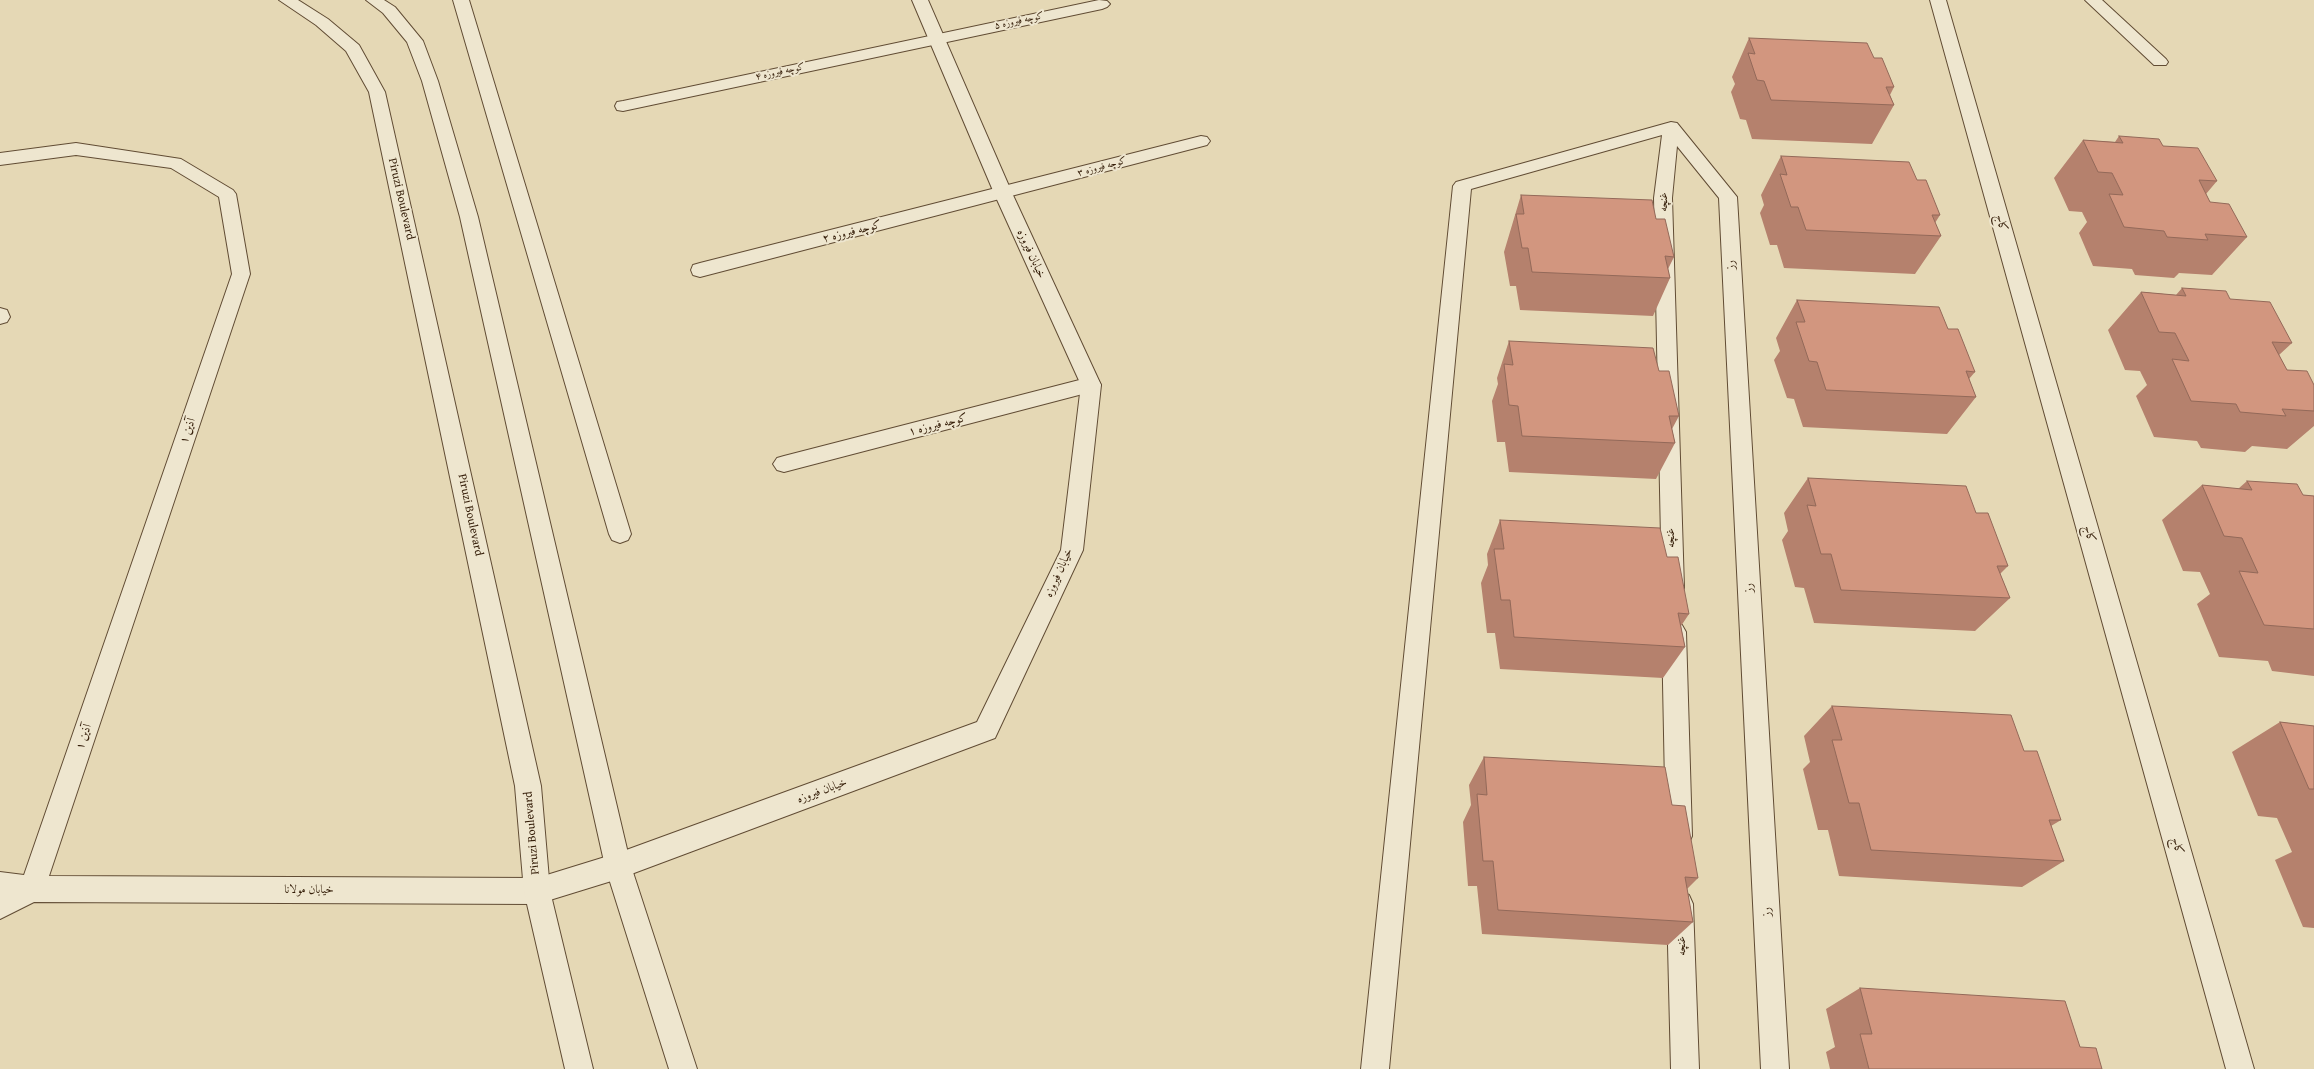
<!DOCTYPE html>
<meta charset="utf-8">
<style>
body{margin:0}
canvas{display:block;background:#e5d8b5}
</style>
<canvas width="2314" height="1069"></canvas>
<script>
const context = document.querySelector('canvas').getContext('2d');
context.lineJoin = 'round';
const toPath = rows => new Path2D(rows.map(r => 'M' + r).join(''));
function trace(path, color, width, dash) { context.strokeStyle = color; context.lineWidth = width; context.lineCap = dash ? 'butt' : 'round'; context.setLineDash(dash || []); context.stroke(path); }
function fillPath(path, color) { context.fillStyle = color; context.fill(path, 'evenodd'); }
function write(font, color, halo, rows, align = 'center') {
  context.font = font + ' "Gentium Book Plus",Amiri,serif'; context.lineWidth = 4; context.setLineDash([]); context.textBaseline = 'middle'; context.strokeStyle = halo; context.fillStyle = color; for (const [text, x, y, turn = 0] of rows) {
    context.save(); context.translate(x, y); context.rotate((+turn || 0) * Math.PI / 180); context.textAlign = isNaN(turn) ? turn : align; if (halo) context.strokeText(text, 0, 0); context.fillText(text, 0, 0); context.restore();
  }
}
const service = toPath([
 [453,0,469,0,631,534,628,540,620,543,612,540,609,534,453,0],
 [1099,0,1107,1,1110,4,1107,7,1102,9,623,111,617,110,615,106,617,102,623,101,1099,0],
 [1201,136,1207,137,1210,141,1207,145,700,277,693,275,691,270,693,265,700,263,1201,136],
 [0,308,7,310,10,317,7,322,0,324,0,308],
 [1091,377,1098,380,1101,385,1098,390,784,472,777,470,773,464,777,458,784,456,1091,377]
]);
const minor = toPath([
 [912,0,928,0,1012,193,1101,385,1083,550,995,738,618,879,537,904,34,902,0,919,0,872,24,875,232,274,219,197,171,168,76,155,0,165,0,153,76,143,181,159,233,190,236,194,250,274,49,876,537,878,618,853,977,722,1061,550,1081,385,994,193,912,0],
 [1930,0,1946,0,2254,1069,2226,1069,1930,0],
 [2085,0,2102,0,2166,59,2168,62,2166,65,2154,65,2085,0],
 [1671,122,1677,123,1737,197,1789,1069,1761,1069,1719,198,1677,146,1672,198,1684,588,1681,595,1673,598,1665,595,1662,588,1654,198,1662,135,1471,189,1389,1069,1361,1069,1453,186,1456,182,1671,122],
 [1674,622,1682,625,1686,632,1692,836,1688,845,1679,848,1670,845,1666,836,1662,632,1666,625,1674,622],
 [1680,891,1689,895,1693,904,1699,1069,1671,1069,1667,904,1671,895,1680,891]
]);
const tertiary = toPath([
 [279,0,298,0,328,19,359,45,385,92,541,786,550,891,593,1069,565,1069,524,891,515,786,369,92,346,51,316,25,279,0],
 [366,0,384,0,395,7,423,41,438,81,478,217,631,866,697,1069,669,1069,605,866,460,217,422,81,407,42,383,13,366,0]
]);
trace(service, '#614c34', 2);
trace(minor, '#614c34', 2);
trace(tertiary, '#614c34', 2);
fillPath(service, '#eee6cf');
fillPath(minor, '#eee6cf');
fillPath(tertiary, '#eee6cf');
fillPath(toPath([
 [1749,38,1874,58,1894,87,1890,95,1894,105,1872,144,1752,139,1746,120,1740,119,1731,92,1735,84,1732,77],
 [2119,136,2163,146,2217,181,2206,194,2210,202,2247,237,2212,275,2179,273,2174,278,2135,275,2132,269,2093,266,2079,233,2087,222,2082,212,2069,211,2054,178,2083,140,2115,142],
 [1781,156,1917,180,1940,215,1935,223,1941,236,1915,274,1784,268,1777,245,1770,245,1760,213,1764,205,1761,195],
 [1521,195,1656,219,1674,257,1668,269,1670,278,1653,316,1520,310,1516,286,1510,286,1504,252],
 [2182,288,2230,299,2292,343,2279,355,2287,370,2314,385,2314,426,2287,449,2252,446,2245,452,2201,448,2197,441,2154,437,2136,396,2147,385,2140,371,2125,370,2108,330,2141,292,2176,295],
 [1797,300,1948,329,1975,372,1969,379,1976,397,1947,434,1803,427,1794,399,1787,398,1774,360,1780,351,1776,338],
 [1509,341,1659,371,1679,416,1672,429,1675,443,1656,479,1509,472,1505,442,1497,442,1492,401,1498,384,1497,378],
 [1808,478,1976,513,2008,566,2000,574,2010,598,1975,631,1814,623,1804,588,1795,587,1782,540,1788,531,1784,513],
 [2247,481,2303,495,2314,496,2314,676,2272,671,2268,661,2219,657,2197,604,2210,594,2200,572,2183,571,2162,520,2202,485,2238,489],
 [1500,520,1689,614,1681,626,1685,647,1663,678,1500,669,1495,633,1487,633,1481,583,1488,565,1487,554],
 [1832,706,2024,751,2061,820,2051,826,2064,861,2022,887,1839,876,1828,830,1818,830,1803,769,1810,762,1804,736],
 [2280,722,2314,726,2314,928,2303,927,2275,860,2292,852,2277,818,2258,816,2232,752],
 [1484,757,1672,805,1698,878,1687,889,1693,922,1668,945,1482,934,1477,886,1468,886,1463,822,1471,805,1469,785],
 [1860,988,2080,1047,2102,1069,1830,1069,1826,1052,1835,1047,1826,1009]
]), '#b5816d');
const building = toPath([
 [1749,38,1867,43,1874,58,1882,58,1894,87,1886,87,1894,105,1771,100,1764,81,1757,80,1748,53,1755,54,1749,38],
 [2119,136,2159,139,2163,146,2198,148,2217,181,2199,180,2210,202,2229,204,2247,237,2205,234,2208,240,2167,237,2164,231,2124,227,2109,194,2123,195,2112,173,2098,172,2083,140,2123,143,2119,136],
 [1781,156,1909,162,1917,180,1926,180,1940,215,1932,215,1941,236,1806,230,1798,207,1791,207,1780,174,1787,175,1781,156],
 [1521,195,1652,200,1656,219,1665,219,1674,257,1665,256,1670,278,1532,272,1528,248,1522,248,1516,214,1524,214,1521,195],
 [2182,288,2226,291,2230,299,2270,302,2292,343,2272,342,2287,370,2307,371,2314,385,2314,411,2282,409,2286,416,2240,412,2236,404,2191,401,2172,359,2189,361,2175,333,2159,332,2141,292,2186,296,2182,288],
 [1797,300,1939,307,1948,329,1958,329,1975,372,1966,371,1976,397,1826,390,1817,362,1809,361,1796,322,1805,322,1797,300],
 [1509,341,1653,348,1659,371,1669,371,1679,416,1669,416,1675,443,1522,436,1518,406,1509,405,1504,364,1513,365,1509,341],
 [1808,478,1966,486,1976,513,1988,513,2008,566,1997,566,2010,598,1841,590,1831,554,1821,554,1807,505,1816,506,1808,478],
 [2247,481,2297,484,2303,495,2314,496,2314,629,2264,625,2239,571,2258,573,2242,538,2224,536,2202,485,2252,490,2247,481],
 [1500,520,1660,528,1667,557,1678,557,1689,614,1678,613,1685,647,1514,637,1510,600,1501,600,1494,549,1504,549,1500,520],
 [1832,706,2011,715,2024,751,2037,751,2061,820,2049,820,2064,861,1871,850,1859,803,1849,803,1832,740,1842,740,1832,706],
 [2280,722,2314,726,2314,789,2309,789,2280,722],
 [1484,757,1665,767,1672,805,1685,806,1698,878,1685,877,1693,922,1498,910,1493,861,1483,861,1477,794,1487,795,1484,757],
 [1860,988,2065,1001,2080,1047,2096,1048,2102,1069,1869,1069,1860,1034,1872,1034,1860,988]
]);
fillPath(building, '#d2967f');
trace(building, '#936959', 1);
write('10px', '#351e09', '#eee6cf', [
 ["کوچه فیروزه ۵",1019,21,-12],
 ["کوچه فیروزه ۴",780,72,-12],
 ["کوچه فیروزه ۳",1102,167,-15]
]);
write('12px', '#351e09', '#eee6cf', [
 ["Piruzi Boulevard",401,199,77],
 ["غنچه",1664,202,-89],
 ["کاج",2001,223,74],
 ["کوچه فیروزه ۲",852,232,-14],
 ["خیابان فیروزه",1031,254,65],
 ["رز",1731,265,-93],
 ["کوچه فیروزه ۱",938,425,-14],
 ["آذین ۱",188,431,-71],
 ["Piruzi Boulevard",470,515,78],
 ["کاج",2089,534,74],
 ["غنچه",1671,538,-91],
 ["خیابان فیروزه",1059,573,-66],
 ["رز",1749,588,-93],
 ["آذین ۱",84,737,-71],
 ["خیابان فیروزه",822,791,-20],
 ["Piruzi Boulevard",532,833,-95],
 ["کاج",2177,846,74],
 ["خیابان مولانا",309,890],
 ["رز",1767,912,-93],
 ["غنچه",1682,946,-91]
]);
</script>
